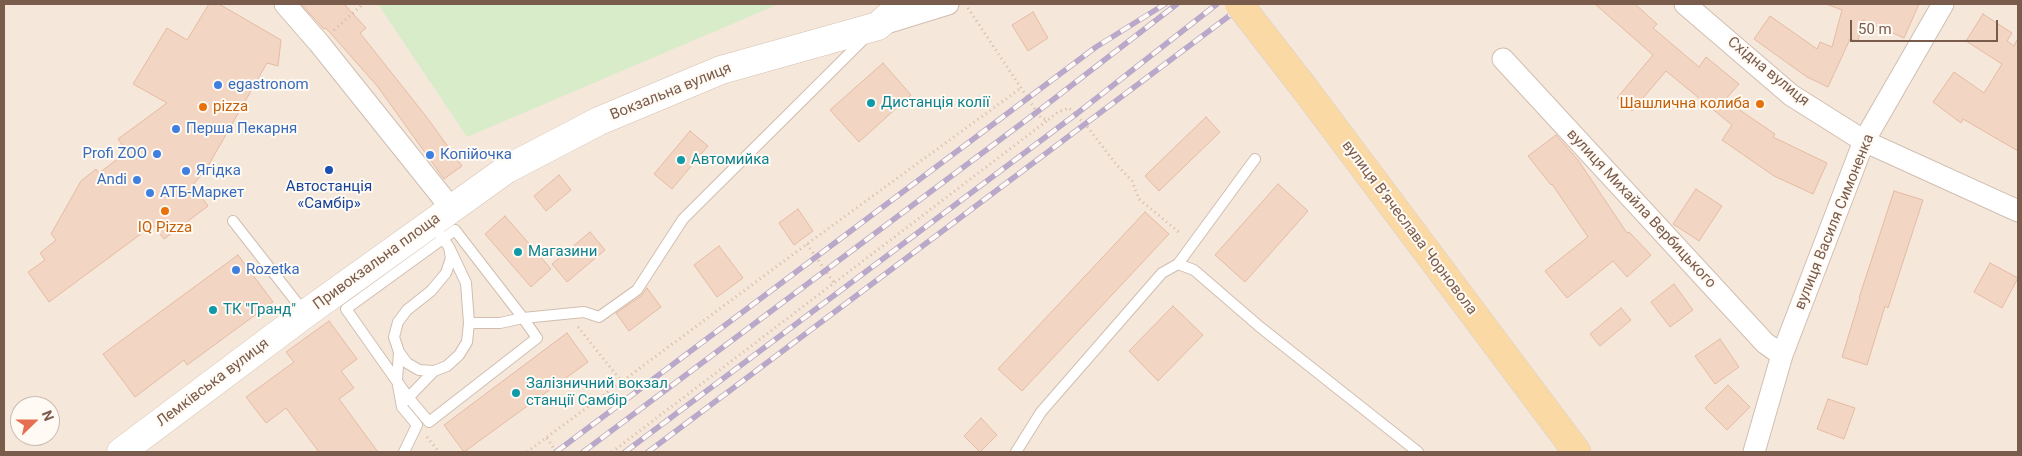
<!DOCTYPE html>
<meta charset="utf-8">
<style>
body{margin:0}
#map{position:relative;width:2022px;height:456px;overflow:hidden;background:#fdf6ec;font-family:Roboto,sans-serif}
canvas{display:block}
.frame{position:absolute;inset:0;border:5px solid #7a5c4d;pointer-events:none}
.north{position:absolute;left:10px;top:396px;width:50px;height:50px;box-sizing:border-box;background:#fffaf3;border:1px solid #cabbb1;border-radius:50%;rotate:68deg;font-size:14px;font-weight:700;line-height:20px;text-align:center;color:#7a5c4d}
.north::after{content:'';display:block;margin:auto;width:18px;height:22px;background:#e76f51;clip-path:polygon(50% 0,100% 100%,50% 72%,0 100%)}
.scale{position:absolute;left:1850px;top:20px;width:148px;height:22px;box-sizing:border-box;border:2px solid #7a5c4d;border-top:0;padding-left:6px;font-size:15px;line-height:18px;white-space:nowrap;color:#7a5c4d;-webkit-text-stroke:4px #fffaf3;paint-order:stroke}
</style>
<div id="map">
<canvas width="2022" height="456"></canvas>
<div class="frame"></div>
<div class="north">N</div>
<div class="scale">50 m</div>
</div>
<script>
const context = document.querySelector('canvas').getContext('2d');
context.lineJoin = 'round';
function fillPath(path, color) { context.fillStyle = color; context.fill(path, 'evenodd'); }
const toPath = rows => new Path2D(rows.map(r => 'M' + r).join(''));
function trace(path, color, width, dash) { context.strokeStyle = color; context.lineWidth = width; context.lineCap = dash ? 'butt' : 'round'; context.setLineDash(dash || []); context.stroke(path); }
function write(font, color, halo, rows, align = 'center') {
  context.font = font + ' Roboto,sans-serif'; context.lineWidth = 4; context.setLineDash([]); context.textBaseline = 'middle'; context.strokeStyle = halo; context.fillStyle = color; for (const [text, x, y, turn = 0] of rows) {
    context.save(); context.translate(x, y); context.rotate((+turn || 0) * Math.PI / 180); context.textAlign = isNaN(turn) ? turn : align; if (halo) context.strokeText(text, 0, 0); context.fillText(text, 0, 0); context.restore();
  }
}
fillPath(toPath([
 [4,4,2018,4,2018,452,4,452],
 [20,406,50,406,50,436,20,436]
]), '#f5e8da');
fillPath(toPath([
 [378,4,779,4,467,137]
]), '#d8ecc9');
const building = toPath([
 [209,4,219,4,281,40,278,66,267,63,208,166,193,185,208,206,164,239,153,225,49,302,28,272,45,260,40,253,56,240,51,234,81,181,96,169,99,173,127,152,118,139,167,103,133,84,167,28,187,40,209,4],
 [301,4,344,4,366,28,360,33,425,115,462,166,444,179,378,87,326,28,324,29,301,4],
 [1595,4,1635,4,1657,24,1653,28,1699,67,1706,57,1739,84,1725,100,1775,134,1773,137,1827,163,1813,194,1774,176,1722,140,1732,125,1666,71,1632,111,1617,98,1653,55,1595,4],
 [1826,4,1919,4,1904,38,1863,20,1858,41,1850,39,1828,87,1807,77,1754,39,1770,16,1817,49,1820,42,1832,47,1842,10,1826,4],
 [1033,12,1048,38,1028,51,1012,25,1033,12],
 [1983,14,2012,33,2007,41,2014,46,2018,38,2018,151,1963,119,1961,123,1933,102,1954,72,1984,93,2002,64,1966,41,1983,14],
 [883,63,911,95,859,142,830,110,883,63],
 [1206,117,1220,132,1159,191,1145,176,1206,117],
 [690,131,708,146,672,189,654,174,690,131],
 [1556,135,1578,160,1627,233,1629,232,1651,255,1627,277,1613,261,1567,298,1545,271,1588,237,1552,184,1551,185,1528,156,1556,135],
 [559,175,571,190,546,211,534,196,559,175],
 [1278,184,1308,211,1245,282,1215,255,1278,184],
 [1696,189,1722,206,1699,241,1673,224,1696,189],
 [1894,191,1923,200,1888,308,1885,306,1867,365,1842,357,1860,298,1859,298,1894,191],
 [798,209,813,231,794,245,779,223,798,209],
 [1145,212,1169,234,1022,391,998,369,1145,212],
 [505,216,551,269,531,287,485,234,505,216],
 [590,232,605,250,567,282,552,264,590,232],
 [719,246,743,278,717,297,694,265,719,246],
 [238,255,273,302,187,365,184,360,135,397,103,354,238,255],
 [1990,263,2018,278,2002,308,1974,292,1990,263],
 [1674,284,1693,310,1670,327,1651,302,1674,284],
 [647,288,661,307,629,331,616,313,641,296,647,288],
 [1173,306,1203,335,1158,381,1129,351,1173,306],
 [1621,308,1631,320,1600,346,1590,334,1621,308],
 [329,321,357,359,341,371,354,388,339,399,378,452,319,452,286,408,266,423,246,397,294,362,286,352,329,321],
 [567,333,588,362,464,452,444,425,567,333],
 [1720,339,1739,367,1715,384,1695,356,1720,339],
 [1728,385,1750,407,1727,430,1705,408,1728,385],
 [1828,399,1855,408,1844,439,1817,429,1828,399],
 [981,418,997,435,980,452,964,436,981,418]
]);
fillPath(building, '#f3d5c3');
trace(building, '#e6bba3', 1);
const lane = toPath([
 [233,221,305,313],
 [455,230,523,318,537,338,429,422,408,397,346,309,455,230],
 [439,233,449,247,451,258,446,273,431,291,407,310,398,322,394,337,399,352,407,363,419,370,434,371,447,366,459,355,467,342,469,323,466,283,449,247],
 [1178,264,1255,159],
 [469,323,500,323,523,318,584,312,599,317,637,290,683,219,866,37],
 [399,352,397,380,402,407,417,425,404,452],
 [405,401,434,371],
 [1016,452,1041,412,1162,273,1178,264,1194,270,1260,327,1418,452]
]);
const street = toPath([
 [285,4,319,43,451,208],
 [1685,4,1791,95,1864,141,2018,211],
 [883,24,948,4],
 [1503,59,1765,343,1782,355],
 [1754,452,1782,355,1864,141,1943,4]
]);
const secondary = toPath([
 [121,452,305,314,507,169,599,121,721,70,878,26,902,4]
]);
const primary = toPath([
 [1305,89,1577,452]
]);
trace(lane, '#d1beb0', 12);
trace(street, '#d1beb0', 23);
trace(secondary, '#d6c0b0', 29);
trace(primary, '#dad1cd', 29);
trace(toPath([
 [968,8,1041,118,1048,120,1058,112,1069,108,1086,125,1116,164,1132,181,1139,199,1181,234],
 [334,30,363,4],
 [807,244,834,283],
 [578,327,622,382],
 [427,437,439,452],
 [547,438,556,452],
 [527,452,807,244,1021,88],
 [612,452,1048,120]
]), '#d9b8a5', 3, [1, 4]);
trace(lane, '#fff', 10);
trace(street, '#fff', 21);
trace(secondary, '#fff', 28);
trace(primary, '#fbd9a5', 28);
const rail = toPath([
 [556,452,1096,47,1165,4],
 [583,452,1037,112,1177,4],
 [625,452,1075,115,1217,4],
 [648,452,1245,4]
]);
trace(rail, '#b9a8c9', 5.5);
trace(rail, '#fffaf3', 4, [11]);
const primaryBridge = toPath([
 [1239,4,1305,89]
]);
trace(primaryBridge, '#dad1cd', 29, []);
trace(primaryBridge, '#fbd9a5', 28);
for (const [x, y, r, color] of [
 [218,85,5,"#3f7fe0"],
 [871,103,5,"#0f9aa8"],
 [1760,104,5,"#e8710a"],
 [203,107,5,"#e8710a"],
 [176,129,5,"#3f7fe0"],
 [157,154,5,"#3f7fe0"],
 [430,155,5,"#3f7fe0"],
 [681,160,5,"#0f9aa8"],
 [329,170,5,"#1a4fb4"],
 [186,171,5,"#3f7fe0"],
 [137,180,5,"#3f7fe0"],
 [150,193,5,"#3f7fe0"],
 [165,211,5,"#e8710a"],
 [518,252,5,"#0f9aa8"],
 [236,270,5,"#3f7fe0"],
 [213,310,5,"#0f9aa8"],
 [516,393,5,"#0f9aa8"]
]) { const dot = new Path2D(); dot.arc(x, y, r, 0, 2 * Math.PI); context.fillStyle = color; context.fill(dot); trace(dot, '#fffaf3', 2); }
write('15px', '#7a5c4d', '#fffaf3', [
 ["Східна вулиця",1768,72,39],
 ["Вокзальна вулиця",671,92,-22],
 ["вулиця Михайла Вербицького",1641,209,47],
 ["вулиця Василя Симоненка",1835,222,-68],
 ["вулиця Вʼячеслава Чорновола",1409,228,53],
 ["Привокзальна площа",377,262,-36],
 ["Лемківська вулиця",213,383,-37]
]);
write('15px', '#366cbe', '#fffaf3', [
 ["egastronom",228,85],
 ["Перша Пекарня",186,129],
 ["Profi ZOO",147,154,"right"],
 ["Копійочка",440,155],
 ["Ягідка",196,171],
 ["Andi",127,180,"right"],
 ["АТБ-Маркет",160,193],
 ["Rozetka",246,270]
], 'left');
write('15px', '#0d838f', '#fffaf3', [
 ["Дистанція колії",881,103],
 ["Автомийка",691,160],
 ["Магазини",528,252],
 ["ТК \"Гранд\"",223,310],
 ["Залізничний вокзал",526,384],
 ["станції Самбір",526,401]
], 'left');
write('15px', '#c56008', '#fffaf3', [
 ["Шашлична колиба",1750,104],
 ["pizza",213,107,"left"],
 ["IQ Pizza",165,228,"center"]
], 'right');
write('15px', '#164399', '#fffaf3', [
 ["Автостанція",329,187],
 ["«Самбір»",329,204]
]);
</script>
